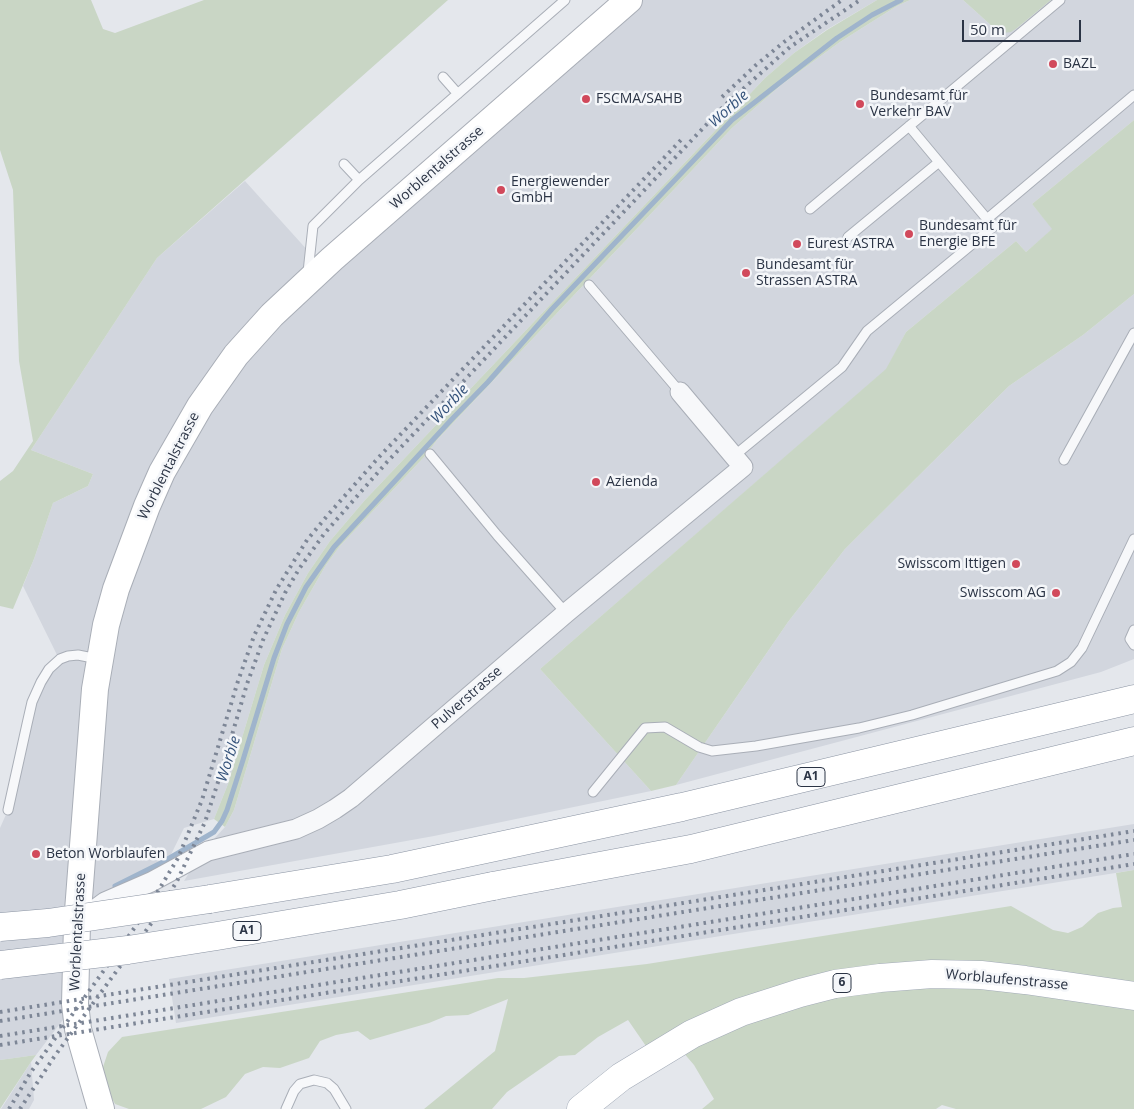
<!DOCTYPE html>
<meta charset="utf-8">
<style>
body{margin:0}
#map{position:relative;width:1134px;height:1109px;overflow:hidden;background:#e4e7ec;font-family:"Open Sans",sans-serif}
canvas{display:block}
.scale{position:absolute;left:962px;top:20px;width:119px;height:22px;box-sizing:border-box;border:2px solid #2b3445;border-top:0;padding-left:6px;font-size:15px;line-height:18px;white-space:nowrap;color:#2b3445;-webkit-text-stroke:4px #f4f6f9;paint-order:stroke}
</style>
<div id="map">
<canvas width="1134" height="1109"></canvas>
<div class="scale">50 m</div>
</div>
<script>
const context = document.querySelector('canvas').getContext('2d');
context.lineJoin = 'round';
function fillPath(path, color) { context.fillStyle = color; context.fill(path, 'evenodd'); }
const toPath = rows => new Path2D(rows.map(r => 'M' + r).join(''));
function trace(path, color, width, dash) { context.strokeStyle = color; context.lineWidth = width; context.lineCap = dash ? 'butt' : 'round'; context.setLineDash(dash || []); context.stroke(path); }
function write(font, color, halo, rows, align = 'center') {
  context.font = font + ' "Open Sans",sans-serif'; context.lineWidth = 5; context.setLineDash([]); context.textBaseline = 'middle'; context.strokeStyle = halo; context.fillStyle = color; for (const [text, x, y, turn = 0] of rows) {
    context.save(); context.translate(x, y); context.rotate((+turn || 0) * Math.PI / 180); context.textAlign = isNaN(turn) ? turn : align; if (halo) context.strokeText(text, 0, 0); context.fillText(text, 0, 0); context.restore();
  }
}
fillPath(toPath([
 [642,0,877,0,826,30,794,53,765,78,365,500,330,541,308,573,285,615,264,665,228,784,214,819,184,828,156,885,77,924,75,1004,36,1055,0,1060,0,828,8,810,32,702,59,659,23,586,34,559,53,503,88,486,93,474,31,450,157,258,245,181,328,273],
 [910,0,963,0,994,28,1017,28,1051,0,1134,0,1134,120,1032,204,1053,229,1026,252,1016,241,906,332,887,369,540,669,651,791,434,836,184,881,201,853,225,827,234,810,282,649,299,612,326,565,340,546,426,455,437,440,732,128,781,85,840,42,897,6],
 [1134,294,1134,659,1101,672,676,785,788,622,845,549,1009,386,1083,335],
 [1134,824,1134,870,176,1023,169,979],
 [31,1062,34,1100,29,1109,1,1109]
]), '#d2d6de');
fillPath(toPath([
 [0,0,91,0,103,29,115,33,204,0,448,0,157,258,31,450,93,474,88,486,53,503,34,559,13,609,0,606,0,481,13,471,33,441,19,361,13,190,0,150],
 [877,0,910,0,897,6,840,42,781,85,732,128,437,440,426,455,340,546,326,565,299,612,282,649,234,810,225,827,214,819,228,784,264,665,285,615,308,573,330,541,365,500,765,78,794,53,827,30],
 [963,0,1051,0,1017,28,1011,32,1003,33,994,28],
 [1134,120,1134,294,1083,335,1009,386,845,549,788,622,676,785,651,791,540,669,886,369,906,332,1016,241,1026,252,1052,229,1032,204],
 [1134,870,1134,987,932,966,648,1049,628,1020,598,1037,575,1055,559,1056,507,1092,492,1109,424,1109,495,1051,508,999,468,1015,446,1016,429,1023,370,1040,358,1031,336,1035,320,1041,309,1058,280,1068,263,1067,245,1074,226,1097,201,1109,129,1109,115,1104,108,1091,102,1070,108,1052,122,1037,498,978,524,978,647,964,1011,906,1053,930,1068,933,1082,927,1098,913,1113,908,1122,907,1116,873],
 [880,978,1134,996,1134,1109,956,1109,942,1105,936,1109,702,1109,714,1099,694,1065,676,1044],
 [36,1055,31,1062,0,1109,0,1060]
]), '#c9d6c5');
trace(toPath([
 [115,886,161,863,214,832,222,821,227,810,243,760,274,658,287,624,306,587,334,547,452,419,488,382,552,309,732,120,837,38,872,15,901,0]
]), '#9fb4cc', 5);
const service = toPath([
 [443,77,458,94],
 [909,126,939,162],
 [344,164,359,180],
 [810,209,1060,0],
 [848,237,939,162,987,219,1134,95],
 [308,272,313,226,359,180,565,0],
 [589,285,680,392],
 [430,454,497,535,566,613],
 [734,456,842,367,867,331,994,226,987,219],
 [1064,460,1134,333],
 [1134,630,1130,639,1134,645],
 [593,792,645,728,665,727,699,747,712,751,756,746,859,728,912,715,1057,671,1071,662,1082,648,1134,539],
 [8,810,27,724,32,702,41,682,49,669,60,659,68,656,78,655,98,659],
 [286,1109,294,1091,300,1084,314,1080,327,1083,334,1089,346,1109]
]);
const minor = toPath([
 [90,913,105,902,151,882,208,851,296,829,318,819,335,809,351,798,566,613,743,467,680,392]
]);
const secondary = toPath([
 [101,1109,78,1029,75,1004,77,924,95,689,106,625,116,589,147,506,162,472,200,406,236,355,272,315,332,259,629,0]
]);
const primary = toPath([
 [581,1109,621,1077,692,1034,741,1012,800,993,835,984,880,978,932,974,981,975,1025,980,1134,996]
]);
const motorway = toPath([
 [493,886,691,849,1134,741],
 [210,899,392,869,682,807,1134,699]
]);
trace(service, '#a9aeb7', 11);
trace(minor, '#a9aeb7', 21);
trace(secondary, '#a9aeb7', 28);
trace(primary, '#a3abb8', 29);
trace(motorway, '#8b94a3', 29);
trace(service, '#f7f8fa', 9);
trace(minor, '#f7f8fa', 19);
trace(secondary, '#fff', 26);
trace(primary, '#fff', 28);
trace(motorway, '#fff', 28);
trace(toPath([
 [722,97,756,65,784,42,842,0],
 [904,891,1134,854],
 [0,1012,1134,831],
 [0,1021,1134,840],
 [0,1036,910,890],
 [0,1045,1134,864],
 [9,1109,31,1072,143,916,178,858,202,800,238,681,254,636,276,590,307,540,327,516,379,457,681,140],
 [20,1109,54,1057,153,921,177,881,205,822,219,779,247,684,263,640,285,593,299,569,324,534,387,462,724,106,790,47,860,0]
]), '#7d8696', 4, [2.5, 5]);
const motorwayBridge = toPath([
 [0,927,48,923,210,899],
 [0,965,128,950,217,936,400,905,493,886]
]);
trace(motorwayBridge, '#8b94a3', 29, []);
trace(motorwayBridge, '#fff', 28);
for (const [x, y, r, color] of [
 [1053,64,5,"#d1495b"],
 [586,99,5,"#d1495b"],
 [860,104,5,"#d1495b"],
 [501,190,5,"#d1495b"],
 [909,234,5,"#d1495b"],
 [797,244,5,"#d1495b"],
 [746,273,5,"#d1495b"],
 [596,482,5,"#d1495b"],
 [1016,564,5,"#d1495b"],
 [1056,593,5,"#d1495b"],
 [36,854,5,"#d1495b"]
]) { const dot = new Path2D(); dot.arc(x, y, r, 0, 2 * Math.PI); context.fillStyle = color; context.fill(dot); trace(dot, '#f4f6f9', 2); }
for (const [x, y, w] of [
 [811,777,28],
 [247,931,28],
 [842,983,18]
]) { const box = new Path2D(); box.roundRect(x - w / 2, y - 9.5, w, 19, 4); context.fillStyle = '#f4f6f9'; context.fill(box); trace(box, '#2b3445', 1); }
write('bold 12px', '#2b3445', null, [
 ["A1",811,777],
 ["A1",247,931],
 ["6",842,983]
]);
write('14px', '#2b3445', '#f4f6f9', [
 ["BAZL",1063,64],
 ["Bundesamt für",870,96],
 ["Verkehr BAV",870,112],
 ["FSCMA/SAHB",596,99],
 ["Energiewender",511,182],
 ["GmbH",511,198],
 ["Bundesamt für",919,226],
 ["Energie BFE",919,242],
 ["Eurest ASTRA",807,244],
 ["Bundesamt für",756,265],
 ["Strassen ASTRA",756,281],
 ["Azienda",606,482],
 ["Swisscom Ittigen",1006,564,"right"],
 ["Swisscom AG",1046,593,"right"],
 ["Beton Worblaufen",46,854]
], 'left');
write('14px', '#2b3445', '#f4f6f9', [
 ["Worblentalstrasse",437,168,-41],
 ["Worblentalstrasse",169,466,-63],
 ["Pulverstrasse",467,698,-41],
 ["Worblentalstrasse",78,932,-87],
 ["Worblaufenstrasse",1007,980,5]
]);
write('italic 15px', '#34527a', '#f4f6f9', [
 ["Worble",729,109,-42],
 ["Worble",450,404,-47],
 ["Worble",229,759,-72]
]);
</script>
